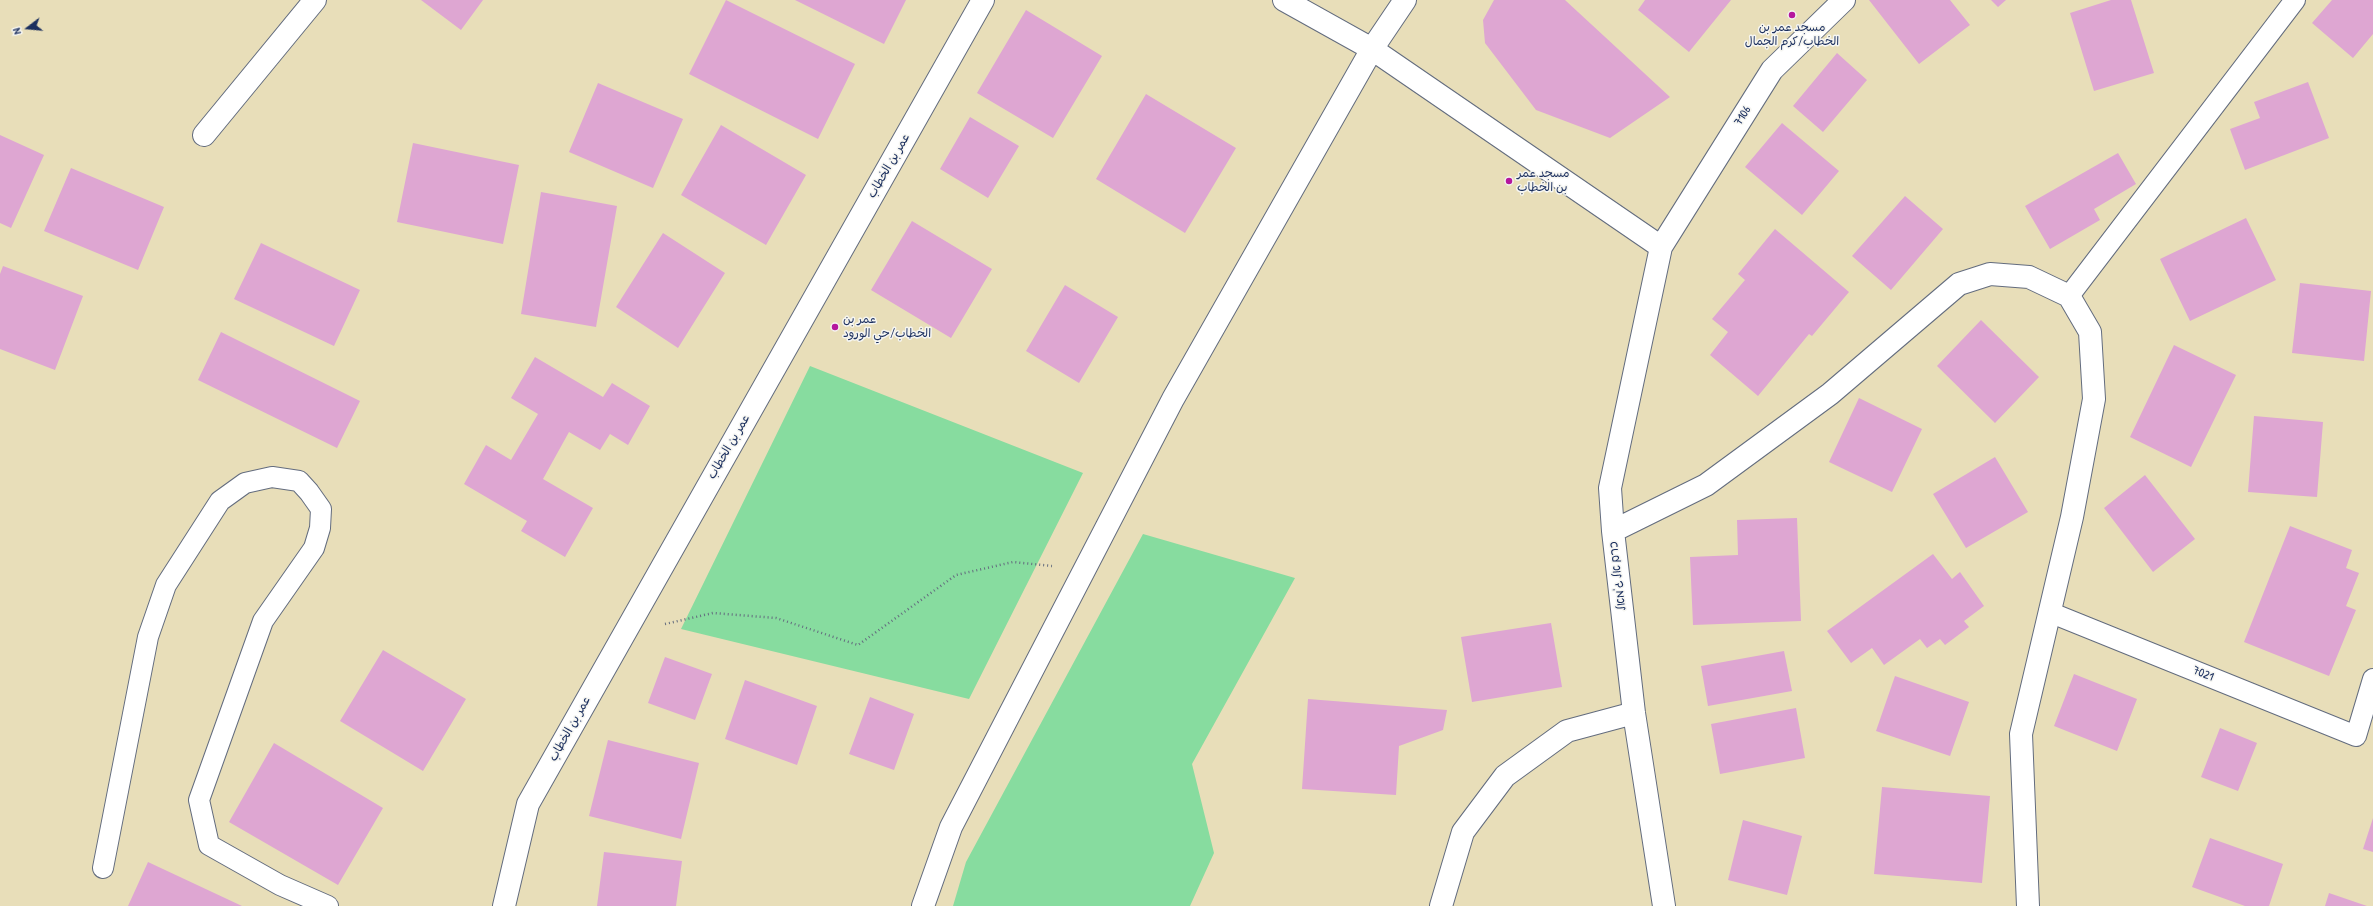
<!DOCTYPE html>
<meta charset="utf-8">
<style>
body{margin:0}
#map{position:relative;width:2373px;height:906px;overflow:hidden;background:#e8deb9;font-family:"Patrick Hand",sans-serif}
canvas{display:block}
.north{position:absolute;left:8px;top:8px;width:40px;height:40px;-webkit-text-stroke:3px #f6f6f2;paint-order:stroke;rotate:254deg;font-size:11px;font-weight:700;line-height:16px;text-align:center;color:#1b2f5e}
.north::after{content:'';display:block;margin:auto;width:14px;height:18px;background:#1b2f5e;clip-path:polygon(50% 0,100% 100%,50% 72%,0 100%)}
</style>
<div id="map">
<canvas width="2373" height="906"></canvas>
<div class="north">N</div>
</div>
<script>
const context = document.querySelector('canvas').getContext('2d');
context.lineJoin = 'round';
function fillPath(path, color) { context.fillStyle = color; context.fill(path, 'evenodd'); }
const toPath = rows => new Path2D(rows.map(r => 'M' + r).join(''));
function trace(path, color, width, dash) { context.strokeStyle = color; context.lineWidth = width; context.lineCap = dash ? 'butt' : 'round'; context.setLineDash(dash || []); context.stroke(path); }
function write(font, color, halo, rows, align = 'center') {
  context.font = font + ' "Patrick Hand","Playpen Sans Arabic","Playpen Sans Hebrew",sans-serif'; context.lineWidth = 3; context.setLineDash([]); context.textBaseline = 'middle'; context.strokeStyle = halo; context.fillStyle = color; for (const [text, x, y, turn = 0] of rows) {
    context.save(); context.translate(x, y); context.rotate((+turn || 0) * Math.PI / 180); context.textAlign = isNaN(turn) ? turn : align; if (halo) context.strokeText(text, 0, 0); context.fillText(text, 0, 0); context.restore();
  }
}
fillPath(toPath([
 [810,366,1083,473,969,699,681,629],
 [1143,534,1295,578,1192,764,1214,853,1190,906,953,906,966,862]
]), '#87dc9f');
fillPath(toPath([
 [421,0,483,0,461,30],
 [726,0,855,64,818,139,689,74],
 [795,0,906,0,884,44],
 [1494,0,1565,0,1670,97,1610,138,1536,110,1485,43,1483,20],
 [1645,0,1731,0,1689,52,1638,10],
 [1869,0,1950,0,1970,25,1919,64],
 [1991,0,2006,0,1998,7],
 [2111,0,2131,0,2154,73,2094,91,2070,13],
 [2332,0,2373,0,2373,34,2353,58,2312,23],
 [1026,10,1102,56,1053,138,977,93],
 [1837,53,1867,80,1823,132,1793,106],
 [2308,82,2329,138,2245,170,2230,129,2260,118,2254,102],
 [598,83,683,119,653,188,569,152],
 [1146,94,1236,148,1185,233,1096,179],
 [970,117,1019,146,988,198,940,169],
 [1782,123,1839,171,1802,215,1745,167],
 [721,125,806,175,766,245,681,195],
 [0,135,44,155,11,228,0,223],
 [413,143,519,165,503,244,397,222],
 [2118,153,2136,184,2094,209,2100,220,2050,249,2025,206],
 [71,168,164,207,138,270,44,231],
 [541,192,617,206,596,327,521,314],
 [1905,196,1943,229,1891,290,1852,256],
 [2246,218,2276,280,2190,321,2160,259],
 [912,221,992,269,951,338,871,290],
 [1775,229,1849,292,1812,336,1809,334,1758,396,1710,355,1728,332,1712,319,1745,280,1738,274],
 [663,233,725,273,678,348,616,307],
 [261,243,360,290,334,346,234,299],
 [3,266,83,296,55,370,0,349,0,274],
 [2300,283,2371,291,2364,361,2292,353],
 [1065,285,1118,317,1079,383,1026,351],
 [1981,320,2039,377,1995,423,1937,366],
 [221,332,360,401,337,448,198,380],
 [2174,345,2236,375,2191,467,2130,437],
 [535,357,603,397,612,383,650,406,628,445,610,434,600,450,569,432,543,479,593,508,565,557,521,531,527,521,464,484,486,445,511,460,538,414,511,398],
 [1859,398,1922,429,1892,492,1829,462],
 [2254,416,2323,422,2317,497,2248,492],
 [1995,457,2028,512,1966,548,1933,494],
 [2145,475,2195,539,2153,572,2104,508],
 [1797,518,1801,621,1693,625,1690,557,1738,555,1737,520],
 [2290,526,2352,550,2346,568,2359,573,2346,606,2356,610,2329,676,2244,642],
 [1933,554,1952,579,1960,572,1984,606,1964,621,1969,627,1945,645,1940,639,1927,648,1920,639,1884,665,1872,648,1851,663,1827,631],
 [1551,623,1562,687,1472,702,1461,637],
 [383,650,466,699,423,771,340,721],
 [1784,651,1792,691,1708,706,1701,666],
 [665,657,712,674,695,720,648,703],
 [2074,674,2137,699,2117,751,2054,726],
 [1895,676,1969,702,1950,756,1876,731],
 [745,680,817,706,797,765,725,739],
 [870,697,914,714,894,770,849,754],
 [1308,699,1447,710,1443,730,1399,746,1396,795,1302,789],
 [1796,708,1805,758,1720,774,1711,724],
 [2220,728,2257,743,2238,791,2201,777],
 [608,740,699,763,681,839,589,816],
 [274,743,383,808,338,885,229,822],
 [1882,787,1990,796,1982,883,1874,874],
 [2373,818,2373,852,2363,849],
 [1743,820,1802,836,1787,895,1728,880],
 [2210,838,2283,864,2269,906,2245,906,2192,887],
 [604,852,682,861,676,906,597,906],
 [148,862,242,906,128,906],
 [2329,893,2367,906,2325,906]
]), '#dea6d2');
const service = toPath([
 [2069,296,2295,0],
 [2049,612,2356,736,2373,679],
 [103,868,148,637,166,585,220,501,245,483,272,477,299,481,309,492,321,509,320,528,314,548,263,621,199,800,209,845,280,885,328,906]
]);
const minor = toPath([
 [1284,0,1372,49,1661,247],
 [204,135,315,0],
 [1613,531,1706,485,1830,394,1959,284,1990,274,2029,277,2069,296,2090,332,2094,399,2072,517,2021,734,2028,906],
 [504,906,528,804,983,0],
 [923,906,951,827,1173,399,1372,49,1405,0],
 [1441,906,1463,832,1505,776,1567,731,1634,713],
 [1664,906,1634,713,1613,531,1610,488,1661,247,1772,70,1844,0]
]);
trace(service, '#636c7e', 22);
trace(minor, '#636c7e', 24);
trace(toPath([
 [665,624,713,613,776,618,858,645,956,575,1013,562,1052,566]
]), '#636c7e', 2.5, [1, 3]);
trace(service, '#fff', 20);
trace(minor, '#fff', 22);
for (const [x, y, r, color] of [
 [1792,15,4,"#b5179e"],
 [1509,181,4,"#b5179e"],
 [835,327,4,"#b5179e"]
]) { const dot = new Path2D(); dot.arc(x, y, r, 0, 2 * Math.PI); context.fillStyle = color; context.fill(dot); trace(dot, '#f6f6f2', 1.5); }
write('12px', '#1b2f5e', '#f6f6f2', [
 ["مسجد عمر بن",1792,28,"center"],
 ["الخطاب/كرم الجمال",1792,42,"center"],
 ["مسجد عمر",1517,174],
 ["بن الخطاب",1517,188],
 ["عمر بن",843,320],
 ["الخطاب/حي الورود",843,334]
], 'left');
write('12px', '#1b2f5e', '#f6f6f2', [
 ["7106",1743,116,-58],
 ["عمر بن الخطاب",889,166,-60],
 ["عمر بن الخطاب",729,447,-60],
 ["כרם אל ג'מאל",1618,576,-97],
 ["7021",2203,674,22],
 ["عمر بن الخطاب",570,729,-61]
]);
</script>
